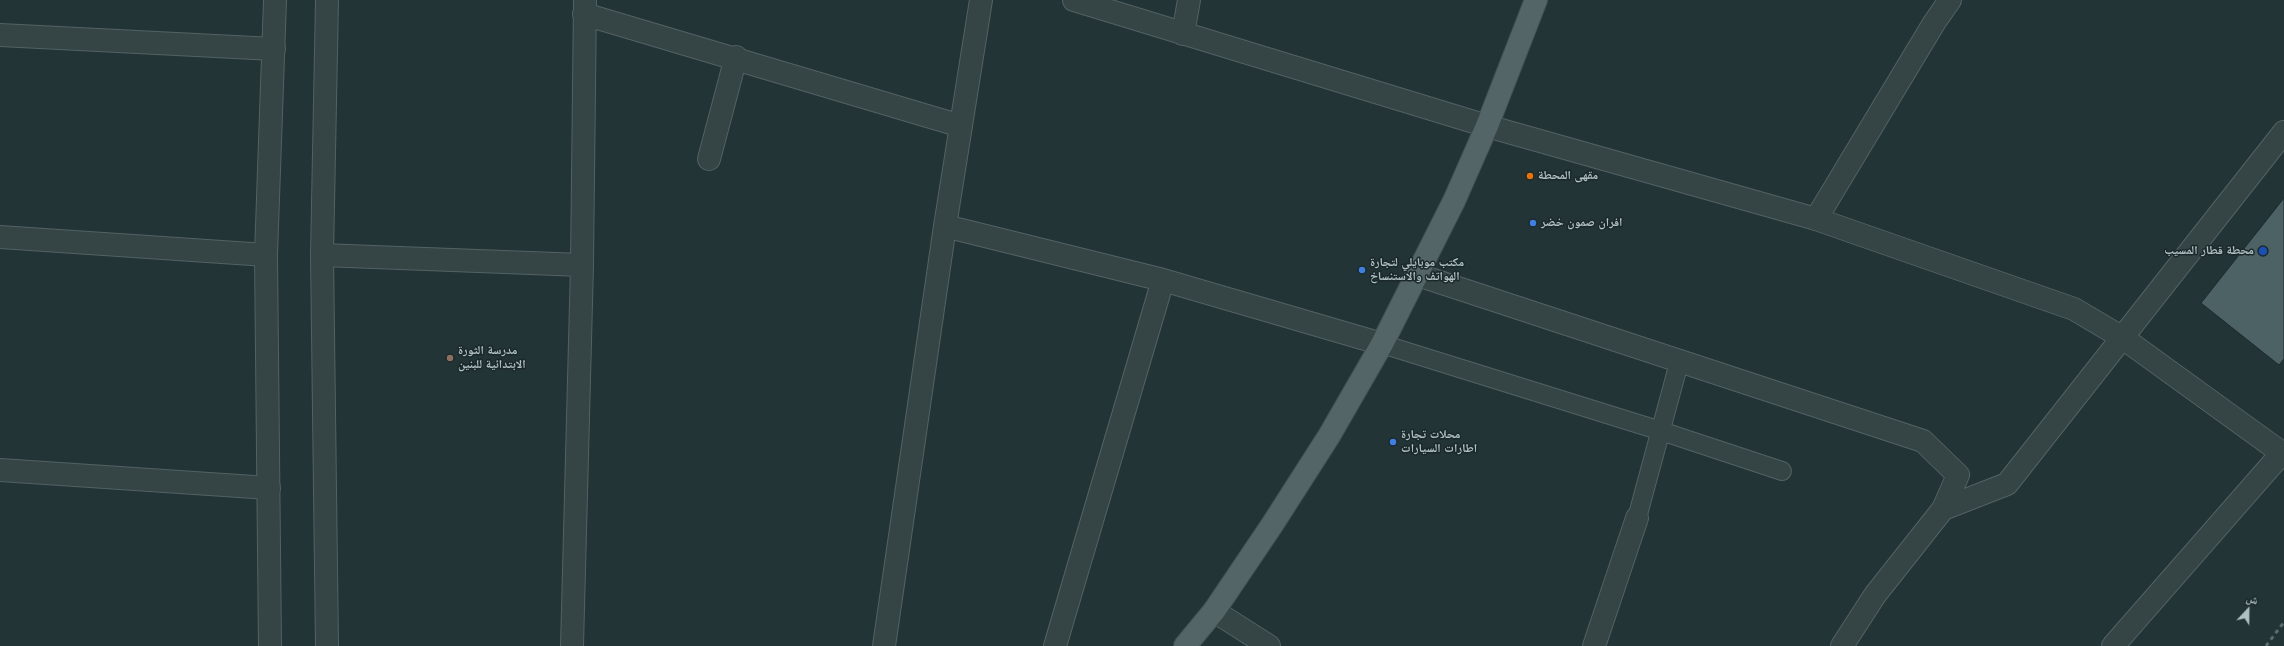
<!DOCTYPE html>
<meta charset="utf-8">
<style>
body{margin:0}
#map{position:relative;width:2284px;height:646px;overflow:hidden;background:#223436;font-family:Jost,"Noto Naskh Arabic",sans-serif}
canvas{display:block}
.north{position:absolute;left:2228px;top:590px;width:40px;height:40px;-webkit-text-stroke:3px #1b292b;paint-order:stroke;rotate:22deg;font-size:11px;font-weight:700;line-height:16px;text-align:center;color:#b0c0c3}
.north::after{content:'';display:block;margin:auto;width:14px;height:18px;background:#b0c0c3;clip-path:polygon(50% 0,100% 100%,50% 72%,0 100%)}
</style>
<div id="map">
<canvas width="2284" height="646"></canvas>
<div class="north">ش</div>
</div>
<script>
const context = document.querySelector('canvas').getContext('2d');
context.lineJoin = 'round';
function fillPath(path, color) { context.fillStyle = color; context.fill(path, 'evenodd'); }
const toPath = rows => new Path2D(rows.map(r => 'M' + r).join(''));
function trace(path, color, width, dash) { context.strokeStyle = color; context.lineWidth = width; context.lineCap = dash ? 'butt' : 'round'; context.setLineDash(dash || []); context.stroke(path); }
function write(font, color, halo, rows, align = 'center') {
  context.font = font + ' Jost,"Noto Naskh Arabic",sans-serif'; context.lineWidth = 3; context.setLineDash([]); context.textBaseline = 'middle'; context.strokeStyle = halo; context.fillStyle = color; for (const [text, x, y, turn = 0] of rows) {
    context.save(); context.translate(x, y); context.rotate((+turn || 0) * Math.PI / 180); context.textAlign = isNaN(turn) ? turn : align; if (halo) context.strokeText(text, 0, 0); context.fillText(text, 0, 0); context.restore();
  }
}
const building = toPath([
 [2284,198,2284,359,2279,365,2201,303,2284,198]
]);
fillPath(building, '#4d6264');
trace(building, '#1d2b2d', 1);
const service = toPath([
 [1382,344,1661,431,1782,471],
 [1637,518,1680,359]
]);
const minor = toPath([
 [584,14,961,126],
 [1183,34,1189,0],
 [0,35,274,49],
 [709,159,736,57],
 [1816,219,1934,23,1950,0],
 [945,226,1163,280,1382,344],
 [0,237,266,255],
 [322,255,582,265],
 [1418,275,1923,441,1958,475,1943,509,1875,595,1842,646],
 [0,470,269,488],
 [1943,509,2007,484,2284,132],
 [1214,611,1269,646],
 [572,646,582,265,585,0],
 [884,646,945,226,981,0],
 [1055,646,1163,280],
 [1594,646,1637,518],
 [2113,646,2282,453]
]);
const tertiary = toPath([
 [1074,0,1487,126,1816,219,2074,309,2123,338,2282,453],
 [270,646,266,255,275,0],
 [327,646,322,255,327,0]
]);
const primary = toPath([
 [1185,646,1214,611,1272,525,1329,436,1382,344,1454,201,1487,126,1536,0]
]);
trace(service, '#536264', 20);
trace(minor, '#536264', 24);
trace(tertiary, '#536264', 24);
trace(primary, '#425053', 24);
trace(service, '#354546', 18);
trace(minor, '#354546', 22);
trace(tertiary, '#354546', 22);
trace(primary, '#536566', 22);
trace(toPath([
 [2266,646,2284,622]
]), '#596d6f', 3, [4, 4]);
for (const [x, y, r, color] of [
 [1530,176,4,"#e8710a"],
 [1533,223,4,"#3f7fe0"],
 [2263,251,5,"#1a4fb4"],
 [1362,270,4,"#3f7fe0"],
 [450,358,4,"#8d6e63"],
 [1393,442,4,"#3f7fe0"]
]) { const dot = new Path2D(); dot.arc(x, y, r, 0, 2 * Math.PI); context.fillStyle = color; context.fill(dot); trace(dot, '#1b292b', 1.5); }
write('bold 12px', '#b0c0c3', '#1b292b', [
 ["مقهى المحطة",1538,176],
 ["افران صمون خضر",1541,223],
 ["محطة قطار المسيب",2254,251,"right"],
 ["مكتب موبايلي لتجارة",1370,263],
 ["الهواتف والاستنساخ",1370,277],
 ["مدرسة الثورة",458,351],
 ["الابتدائية للبنين",458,365],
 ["محلات تجارة",1401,435],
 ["اطارات السيارات",1401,449]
], 'left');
</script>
